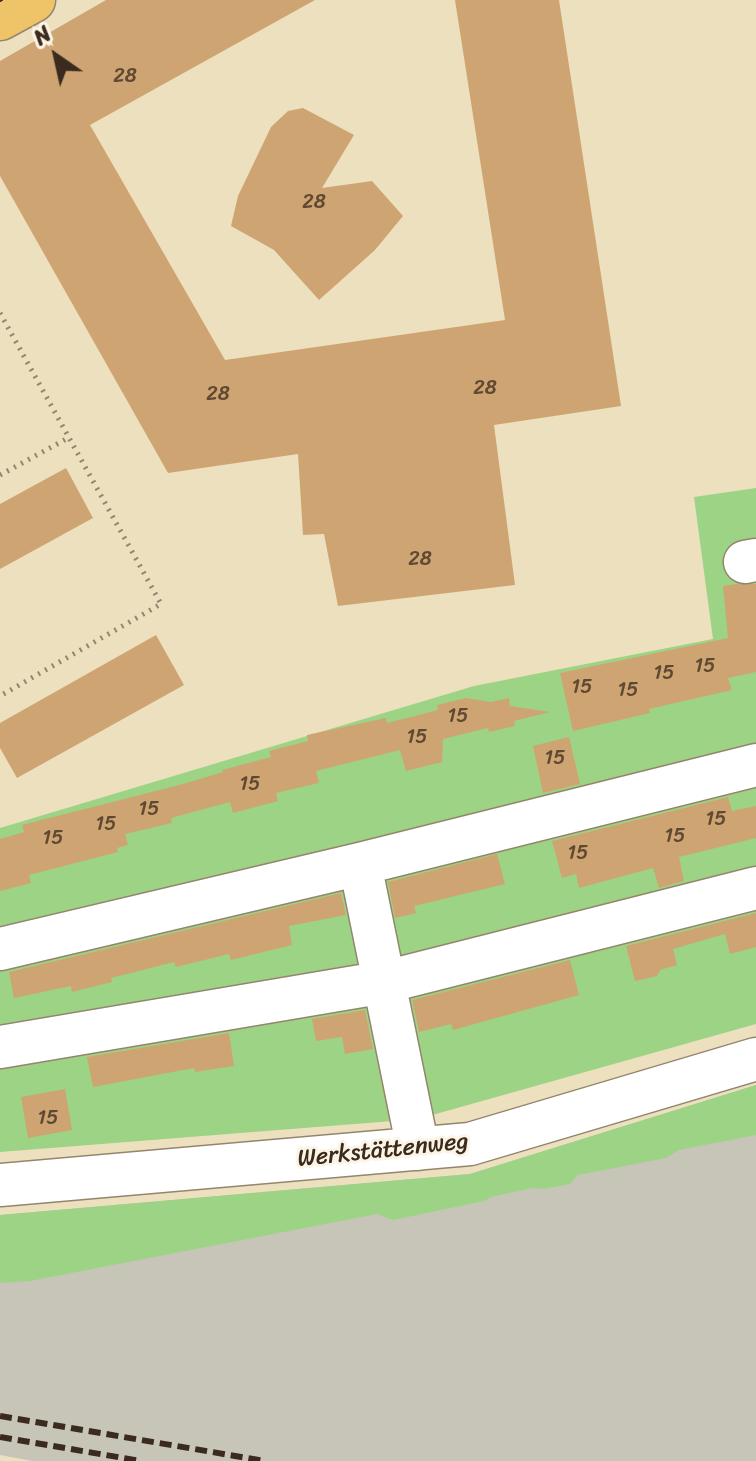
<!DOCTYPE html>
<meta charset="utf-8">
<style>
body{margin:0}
#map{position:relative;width:756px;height:1461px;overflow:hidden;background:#ede0bf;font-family:Sriracha,sans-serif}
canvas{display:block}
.north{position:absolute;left:16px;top:16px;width:80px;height:80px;-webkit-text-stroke:6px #fcf5e5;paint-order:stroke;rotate:326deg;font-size:22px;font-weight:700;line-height:32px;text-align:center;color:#3b2a1e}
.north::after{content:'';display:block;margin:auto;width:28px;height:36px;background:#3b2a1e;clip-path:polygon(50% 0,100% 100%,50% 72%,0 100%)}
</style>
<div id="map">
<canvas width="756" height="1461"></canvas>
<div class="north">N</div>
</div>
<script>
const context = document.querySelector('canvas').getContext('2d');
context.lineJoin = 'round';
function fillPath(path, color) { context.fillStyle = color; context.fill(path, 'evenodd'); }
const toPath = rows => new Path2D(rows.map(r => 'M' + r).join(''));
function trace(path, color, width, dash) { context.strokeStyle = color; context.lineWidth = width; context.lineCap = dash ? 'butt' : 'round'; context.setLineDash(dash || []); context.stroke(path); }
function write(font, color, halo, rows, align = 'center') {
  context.font = font + ' Sriracha,sans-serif'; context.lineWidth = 6; context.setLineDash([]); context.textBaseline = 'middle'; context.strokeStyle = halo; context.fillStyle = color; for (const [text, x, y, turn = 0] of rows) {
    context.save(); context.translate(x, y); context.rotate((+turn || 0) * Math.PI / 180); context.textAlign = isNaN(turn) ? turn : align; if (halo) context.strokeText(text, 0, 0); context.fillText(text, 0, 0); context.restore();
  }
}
fillPath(toPath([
 [756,1085,756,1461,32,1461,0,1455,0,1215,470,1174]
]), '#c6c5b8');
fillPath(toPath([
 [756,488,756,1024,418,1119,0,1152,0,828,474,686,713,639,694,497],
 [756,1085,756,1135,679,1150,666,1158,578,1175,570,1184,544,1189,532,1188,491,1197,484,1201,393,1220,377,1214,30,1281,0,1283,0,1215,470,1174]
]), '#9dd384');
fillPath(toPath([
 [106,0,315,0,90,125,225,360,505,320,455,0,559,0,621,406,494,425,515,585,338,606,324,534,303,535,298,454,168,473,0,176,0,61],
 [303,108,354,135,322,188,372,181,403,216,375,250,319,300,274,250,231,226,238,196,271,127,288,111],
 [66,468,93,518,0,569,0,504],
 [736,584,756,584,756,672,728,678,732,690,649,709,650,713,573,731,560,673,728,638,723,586],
 [156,635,184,685,17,778,0,748,0,723],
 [466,698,491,702,509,698,510,706,550,712,514,721,515,726,489,732,488,728,443,739,442,762,406,771,400,750,316,771,319,783,276,793,278,801,233,813,230,802,171,818,172,823,125,834,128,845,117,848,118,852,29,875,31,883,0,891,0,839,24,832,22,825,183,784,223,772,222,770,271,757,269,751,308,741,307,735,386,718,387,723,438,710,437,705],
 [569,737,580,784,543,793,533,746],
 [728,797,732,811,756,806,756,838,679,857,684,881,659,888,653,868,579,888,576,874,562,878,552,841],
 [497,854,505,884,414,906,416,913,395,918,388,882],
 [341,893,346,915,289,926,292,945,231,960,229,954,176,967,174,962,111,978,112,982,72,992,71,986,14,998,9,972],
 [756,913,756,947,730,954,725,934,673,949,677,965,660,970,657,976,635,981,626,946],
 [570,960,579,995,453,1030,451,1024,419,1032,412,1000],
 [365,1010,373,1049,345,1054,342,1037,316,1041,312,1019],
 [229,1033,234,1066,195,1072,194,1068,93,1087,87,1057],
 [65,1089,72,1130,28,1138,21,1097]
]), '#cea572');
const minor = toPath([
 [745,562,756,560],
 [360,864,418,1149],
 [0,949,360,864,756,765],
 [0,1047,385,982,756,888],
 [0,1185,470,1144,756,1059]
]);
const major = toPath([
 [0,18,33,0]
]);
trace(minor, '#94856e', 45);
trace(major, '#94856e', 47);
trace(toPath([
 [0,313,161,604,0,696],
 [0,475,70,437]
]), '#94856e', 5, [2, 6]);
trace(minor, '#fff', 42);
trace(major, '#efc469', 44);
trace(toPath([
 [0,1,2,0]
]), '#3b2a1e', 2);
trace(toPath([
 [0,1416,265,1461],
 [0,1437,141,1461]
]), '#3b2a1e', 6, [12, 6]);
write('20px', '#604933', null, [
 ["28",125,77],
 ["28",314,203],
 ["28",485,389],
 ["28",218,395],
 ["28",420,560],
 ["15",705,667],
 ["15",664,674],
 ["15",582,688],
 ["15",628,691],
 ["15",458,717],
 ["15",417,738],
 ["15",555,759],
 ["15",250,785],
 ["15",149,810],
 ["15",716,820],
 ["15",106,825],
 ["15",675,837],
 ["15",53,839],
 ["15",578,854],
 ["15",48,1119]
]);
write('24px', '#3b2a1e', '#fcf5e5', [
 ["Werkstättenweg",383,1151,-6]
]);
</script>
